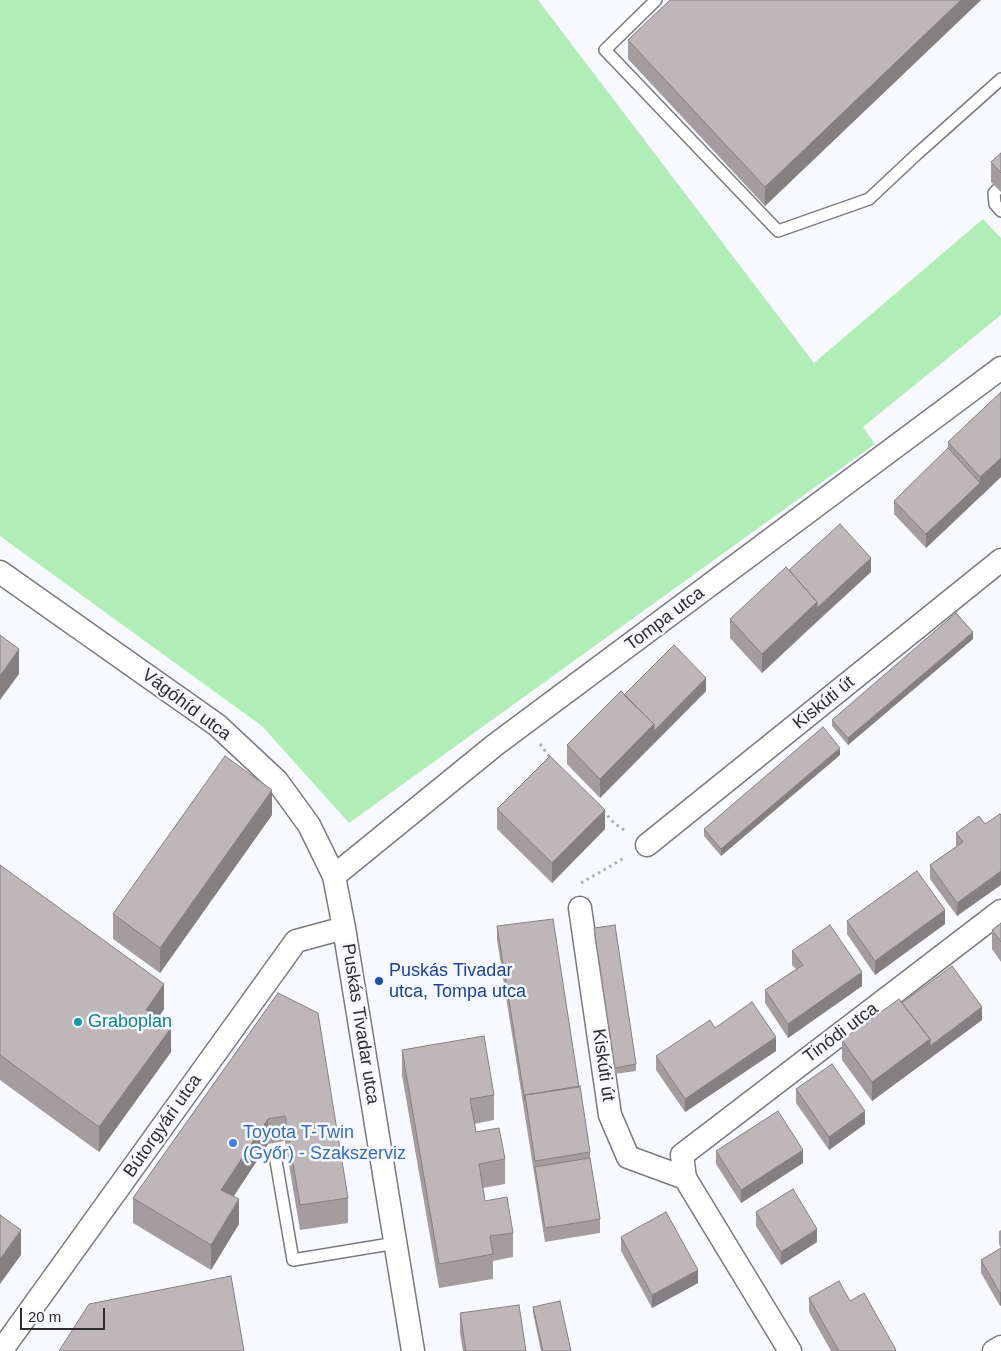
<!DOCTYPE html>
<meta charset="utf-8">
<style>
body{margin:0}
#map{position:relative;width:1001px;height:1351px;overflow:hidden;background:#f8f9ff;font-family:Arial,sans-serif}
canvas{display:block}
.scale{position:absolute;left:20px;top:1308px;width:85px;height:22px;box-sizing:border-box;border:2px solid #2d2d30;border-top:0;padding-left:6px;font-size:15px;line-height:18px;white-space:nowrap;color:#2d2d30;-webkit-text-stroke:4px #f8f9ff;paint-order:stroke}
</style>
<div id="map">
<canvas width="1001" height="1351"></canvas>
<div class="scale">20 m</div>
</div>
<script>
const context = document.querySelector('canvas').getContext('2d');
context.lineJoin = 'round';
function fillPath(path, color) { context.fillStyle = color; context.fill(path, 'evenodd'); }
const toPath = rows => new Path2D(rows.map(r => 'M' + r).join(''));
function trace(path, color, width, dash) { context.strokeStyle = color; context.lineWidth = width; context.lineCap = dash ? 'butt' : 'round'; context.setLineDash(dash || []); context.stroke(path); }
function write(font, color, halo, rows, align = 'center') {
  context.font = font + ' Arial,sans-serif'; context.lineWidth = 5; context.setLineDash([]); context.textBaseline = 'middle'; context.strokeStyle = halo; context.fillStyle = color; for (const [text, x, y, turn = 0] of rows) {
    context.save(); context.translate(x, y); context.rotate((+turn || 0) * Math.PI / 180); context.textAlign = isNaN(turn) ? turn : align; if (halo) context.strokeText(text, 0, 0); context.fillText(text, 0, 0); context.restore();
  }
}
fillPath(toPath([
 [0,0,538,0,814,363,983,219,1001,238,1001,315,863,427,875,444,349,823,262,726,0,536]
]), '#b0edb7');
const service = toPath([
 [656,0,605,50,778,231,869,199,917,154,1001,79],
 [1001,186,994,193,995,204,1001,211],
 [276,1161,293,1260,396,1243]
]);
const minor = toPath([
 [0,572,217,725,277,781,309,825,334,876,344,928,413,1351],
 [647,845,1001,560],
 [334,876,495,745,1001,368],
 [580,908,610,1115,628,1157,685,1178],
 [1,1351,296,941,344,928],
 [790,1351,685,1178,682,1155,1001,911],
 [994,1351,1001,1347]
]);
trace(service, '#797a7f', 14);
trace(minor, '#797a7f', 25);
trace(toPath([
 [540,744,551,759],
 [603,811,614,823,627,832],
 [581,883,626,857]
]), '#acadb2', 3, [2.5, 4]);
trace(service, '#fff', 11);
trace(minor, '#fff', 22);
fillPath(toPath([
 [670,0,981,0,765,206,628,59,628,40],
 [1001,153,1001,192,991,182,991,162],
 [948,442,1001,477,926,548,894,514,894,501,948,448],
 [789,570,871,572,762,673,730,638,730,619],
 [973,639,848,745,832,726,832,720],
 [706,691,600,798,567,764,567,745,624,695],
 [840,755,721,856,704,836,704,829],
 [497,809,605,829,552,883,497,829],
 [272,815,160,973,113,939,113,914],
 [985,824,957,916,930,879,930,865,956,847,956,833],
 [0,865,164,1009,158,1018,171,1052,99,1152,0,1080],
 [847,921,945,924,875,975,847,934],
 [1001,923,1001,962,992,949,992,930],
 [497,926,579,1087,590,1152,590,1158,600,1219,600,1233,545,1242,497,940],
 [594,928,636,1064,636,1071,615,1074,594,935],
 [792,951,862,986,788,1038,765,1003,765,990,796,969,792,965],
 [278,993,348,1198,348,1223,300,1230,285,1141,268,1144,234,1196,239,1224,211,1270,133,1223,133,1198],
 [902,1003,982,1020,872,1101,842,1060,842,1040],
 [715,1028,776,1051,685,1112,656,1070,656,1056],
 [402,1050,494,1095,494,1120,474,1124,476,1132,505,1159,505,1184,483,1188,485,1201,513,1233,513,1257,493,1261,493,1279,439,1288,402,1075],
 [796,1089,865,1124,829,1150,796,1103],
 [716,1151,803,1163,741,1203,716,1164],
 [756,1212,817,1242,781,1265,756,1226],
 [1001,1230,1001,1305,1000,1306,981,1273,981,1260,1001,1248,999,1244,999,1231],
 [621,1237,698,1283,652,1308,621,1251],
 [809,1298,850,1301,896,1351,831,1351,809,1312],
 [533,1307,571,1351,541,1351,533,1313],
 [460,1313,526,1351,463,1351,460,1333]
]), '#a39da0');
fillPath(toPath([
 [961,0,981,0,765,206,765,187],
 [1001,458,1001,477,926,548,926,534,980,483,980,477],
 [871,558,871,572,817,621,817,608],
 [817,602,817,621,762,673,762,654],
 [973,632,973,639,848,745,848,738],
 [19,649,19,674,0,700,0,676],
 [706,678,706,691,600,798,600,779,654,724],
 [840,748,840,755,721,856,721,849],
 [272,790,272,815,160,973,160,948],
 [605,810,605,829,552,883,552,863],
 [1001,871,1001,885,957,916,957,903],
 [945,910,945,924,875,975,875,961],
 [862,972,862,986,788,1038,788,1024],
 [164,984,164,1009,146,1035,146,1010],
 [982,1007,982,1020,872,1101,872,1082,930,1039],
 [171,1028,171,1052,99,1152,99,1127],
 [776,1037,776,1051,685,1112,685,1099],
 [865,1111,865,1124,829,1150,829,1137],
 [268,1119,268,1144,221,1215,221,1190],
 [803,1150,803,1163,741,1203,741,1190],
 [239,1199,239,1224,211,1270,211,1245],
 [817,1229,817,1242,781,1265,781,1252],
 [21,1230,21,1255,0,1284,0,1259],
 [698,1270,698,1283,652,1308,652,1295],
 [1001,1292,1001,1305,1000,1306,1000,1293]
]), '#848082');
const building = toPath([
 [670,0,961,0,765,187,628,40,670,0],
 [1001,153,1001,173,991,162,1001,153],
 [1001,392,1001,458,980,477,948,442,1001,392],
 [948,448,980,483,926,534,894,501,948,448],
 [840,524,871,558,817,608,817,602,789,570,840,524],
 [786,567,817,602,762,654,730,619,786,567],
 [956,613,973,632,848,738,832,720,956,613],
 [0,635,19,649,0,676,0,635],
 [674,645,706,678,654,731,654,724,624,695,674,645],
 [621,691,654,724,600,779,567,745,621,691],
 [823,727,840,748,721,849,704,829,823,727],
 [225,756,272,790,160,948,113,914,225,756],
 [550,756,605,810,552,863,497,809,550,756],
 [1000,814,1001,815,1001,871,957,903,930,865,963,842,956,833,979,816,985,824,1000,814],
 [0,865,164,984,146,1010,171,1028,99,1127,0,1055,0,865],
 [917,871,945,910,875,961,847,921,917,871],
 [553,919,579,1087,525,1095,525,1101,497,926,553,919],
 [1001,923,1001,942,992,930,1001,923],
 [615,925,636,1064,615,1068,594,928,615,925],
 [830,925,862,972,788,1024,765,990,803,965,792,951,830,925],
 [952,966,982,1007,930,1046,930,1039,902,1003,952,966],
 [278,993,318,1013,348,1198,300,1205,285,1116,268,1119,221,1190,239,1199,211,1245,133,1198,278,993],
 [899,999,930,1039,872,1082,842,1040,899,999],
 [752,1002,776,1037,685,1099,656,1056,710,1020,715,1028,752,1002],
 [484,1036,494,1095,470,1099,476,1132,499,1128,505,1159,479,1164,485,1201,507,1197,513,1233,490,1236,493,1254,439,1264,402,1050,484,1036],
 [832,1064,865,1111,829,1137,796,1089,832,1064],
 [580,1086,590,1152,535,1161,525,1095,580,1086],
 [778,1111,803,1150,741,1190,716,1151,778,1111],
 [590,1158,600,1219,545,1228,535,1167,590,1158],
 [793,1189,817,1229,781,1252,756,1212,793,1189],
 [666,1212,698,1270,652,1295,621,1237,666,1212],
 [0,1215,21,1230,0,1259,0,1215],
 [1001,1248,1001,1292,1000,1293,981,1260,1001,1248],
 [231,1276,244,1351,59,1351,89,1304,231,1276],
 [839,1281,850,1301,864,1293,896,1350,895,1351,839,1351,809,1298,839,1281],
 [560,1301,571,1351,543,1351,533,1307,560,1301],
 [519,1305,526,1351,466,1351,460,1313,519,1305]
]);
fillPath(building, '#bdb7ba');
trace(building, '#848082', 1);
for (const [x, y, r, color] of [
 [379,981,5,"#1a4fb4"],
 [78,1022,5,"#0f9aa8"],
 [233,1143,5,"#3f7fe0"]
]) { const dot = new Path2D(); dot.arc(x, y, r, 0, 2 * Math.PI); context.fillStyle = color; context.fill(dot); trace(dot, '#f8f9ff', 2); }
write('18px', '#2d2d30', '#f8f9ff', [
 ["Tompa utca",665,619,-37],
 ["Kiskúti út",824,703,-39],
 ["Vágóhíd utca",186,705,37],
 ["Puskás Tivadar utca",360,1024,81],
 ["Tinódi utca",841,1033,-37],
 ["Kiskúti út",603,1065,82],
 ["Bútorgyári utca",163,1126,-55]
]);
write('18px', '#164399', '#f8f9ff', [
 ["Puskás Tivadar",389,971],
 ["utca, Tompa utca",389,992]
], 'left');
write('18px', '#0d838f', '#f8f9ff', [
 ["Graboplan",88,1022]
], 'left');
write('18px', '#366cbe', '#f8f9ff', [
 ["Toyota T-Twin",243,1133],
 ["(Győr) - Szakszerviz",243,1154]
], 'left');
</script>
